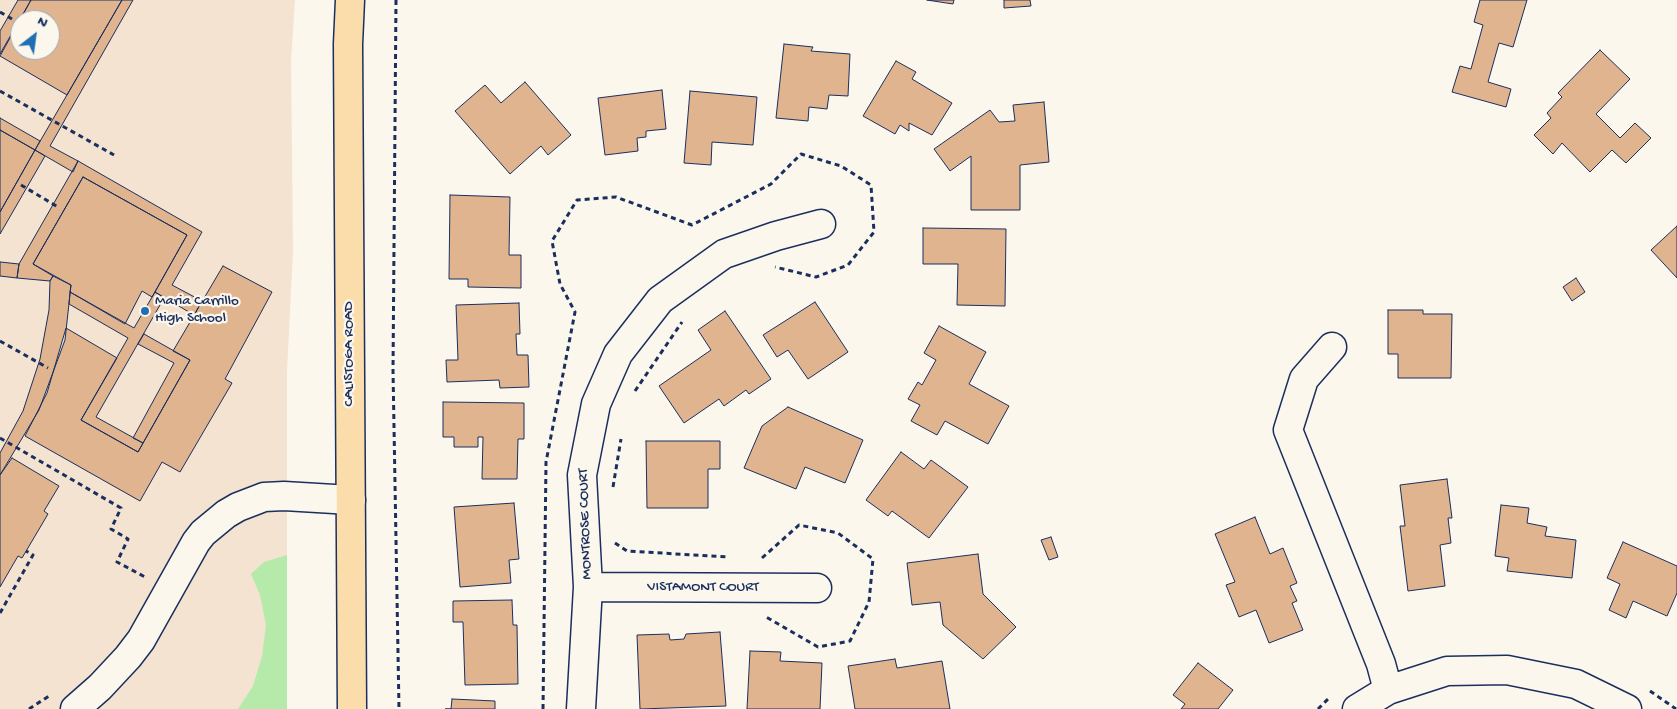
<!DOCTYPE html>
<style>
body{margin:0}
#map{position:relative;width:1677px;height:709px;overflow:hidden;background:#fbf7ec;font-family:"Gochi Hand",sans-serif}
canvas{display:block}
.north{position:absolute;left:10px;top:10px;width:50px;height:50px;box-sizing:border-box;background:#fbf7ec;border:1px solid #a1a7b3;border-radius:50%;rotate:30deg;font-size:14px;font-weight:700;line-height:20px;text-align:center;color:#1b2f5e}
.north::after{content:'';display:block;margin:auto;width:18px;height:22px;background:#1f6fb2;clip-path:polygon(50% 0,100% 100%,50% 72%,0 100%)}
</style>
<div id="map">
<canvas width="1677" height="709"></canvas>
<div class="north">N</div>
</div>
<script>
const context = document.querySelector('canvas').getContext('2d');
context.lineJoin = 'round';
function fillPath(path, color) { context.fillStyle = color; context.fill(path, 'evenodd'); }
const toPath = rows => new Path2D(rows.map(r => 'M' + r).join(''));
function trace(path, color, width, dash) { context.strokeStyle = color; context.lineWidth = width; context.lineCap = dash ? 'butt' : 'round'; context.setLineDash(dash || []); context.stroke(path); }
function write(font, color, halo, rows, align = 'center') {
  context.font = font + ' "Gochi Hand",sans-serif'; context.lineWidth = 4.5; context.setLineDash([]); context.textBaseline = 'middle'; context.strokeStyle = halo; context.fillStyle = color; for (const [text, x, y, turn = 0] of rows) {
    context.save(); context.translate(x, y); context.rotate((+turn || 0) * Math.PI / 180); context.textAlign = isNaN(turn) ? turn : align; if (halo) context.strokeText(text, 0, 0); context.fillText(text, 0, 0); context.restore();
  }
}
fillPath(toPath([
 [0,0,295,0,291,61,293,251,287,371,287,709,0,709],
 [20,20,50,20,50,50,20,50]
]), '#f3e3d0');
fillPath(toPath([
 [287,555,287,709,238,709,253,686,262,656,266,625,260,595,251,574,264,562]
]), '#b6eaab');
const building = toPath([
 [18,0,31,0,0,54,0,31,18,0],
 [31,0,122,0,67,95,0,56,31,0],
 [20,20,50,20,50,50,20,50,20,20],
 [122,0,133,0,50,146,78,161,73,172,35,150,122,0],
 [927,0,954,0,953,4,927,0],
 [1004,0,1030,0,1031,6,1004,8,1004,0],
 [1480,0,1527,0,1513,47,1499,43,1488,82,1511,89,1506,107,1452,92,1460,66,1471,69,1483,25,1474,22,1480,0],
 [784,44,813,47,811,51,850,54,848,96,829,95,827,109,809,107,808,121,776,118,784,44],
 [1600,50,1630,79,1596,114,1620,138,1635,123,1651,138,1626,163,1612,150,1590,172,1562,143,1553,154,1534,135,1551,118,1547,113,1562,97,1558,93,1600,50],
 [896,61,916,72,912,79,952,103,932,135,909,123,909,131,900,125,895,134,863,116,896,61],
 [525,82,571,135,548,155,541,146,510,174,455,111,485,85,501,103,525,82],
 [662,90,666,129,646,131,646,137,637,138,638,151,605,155,598,98,662,90],
 [690,91,757,97,753,145,712,142,711,165,684,163,690,91],
 [1044,102,1049,162,1020,165,1020,210,971,210,971,156,950,171,934,149,990,110,999,122,1015,121,1013,105,1044,102],
 [0,118,40,141,35,150,0,130,0,118],
 [0,130,35,150,0,212,0,130],
 [35,150,45,156,0,234,0,212,35,150],
 [78,161,202,232,172,285,202,301,194,315,155,292,187,235,83,177,33,264,53,276,50,281,17,278,19,264,78,161],
 [83,177,187,235,152,297,142,291,125,324,70,292,71,285,33,264,83,177],
 [450,195,510,197,509,255,521,255,521,288,468,287,468,279,449,279,450,195],
 [1677,226,1677,278,1651,250,1677,226],
 [923,228,1006,229,1005,306,957,305,958,264,923,264,923,228],
 [0,262,19,264,17,278,0,276,0,262],
 [223,266,272,292,225,379,232,383,180,472,162,462,140,501,25,436,47,393,66,328,117,358,81,420,138,452,190,360,173,351,223,266],
 [53,276,71,285,65,340,39,410,0,475,0,453,23,411,40,359,49,310,50,281,53,276],
 [1576,278,1585,292,1572,301,1563,287,1576,278],
 [70,292,134,328,155,292,164,298,96,417,143,443,138,452,81,420,128,338,69,304,70,292],
 [815,302,848,352,808,379,788,350,777,357,763,335,815,302],
 [519,303,520,334,516,334,517,355,528,355,529,387,500,388,499,380,447,382,446,360,458,360,456,305,519,303],
 [1388,310,1423,310,1423,314,1452,314,1451,378,1398,378,1398,354,1388,354,1388,310],
 [725,311,771,379,749,394,746,390,724,406,719,399,684,423,659,386,711,350,698,330,725,311],
 [939,326,986,352,969,384,1009,406,988,444,945,421,937,435,911,421,920,405,908,399,918,382,922,385,936,360,924,353,939,326],
 [144,334,190,360,143,443,133,438,174,363,138,344,144,334],
 [443,402,524,403,524,439,518,439,517,479,482,479,483,437,478,437,478,447,454,447,454,437,443,437,443,402],
 [788,407,863,440,845,483,805,467,796,489,744,468,762,426,788,407],
 [646,441,720,441,720,469,708,469,708,508,647,508,646,441],
 [901,452,924,469,931,460,968,487,929,538,892,511,888,516,866,500,901,452],
 [12,458,59,486,44,511,48,514,22,558,18,556,0,587,0,475,12,458],
 [1447,479,1452,518,1448,518,1451,543,1440,545,1445,586,1408,591,1400,526,1405,526,1400,485,1447,479],
 [514,503,519,559,509,560,511,583,460,587,454,507,514,503],
 [1501,505,1529,508,1527,523,1547,527,1545,536,1576,540,1572,578,1507,571,1509,558,1495,556,1501,505],
 [1255,517,1270,554,1283,548,1297,583,1290,586,1297,601,1292,603,1303,630,1269,643,1256,610,1239,617,1226,585,1235,582,1215,534,1255,517],
 [1051,537,1058,557,1049,560,1041,540,1051,537],
 [1623,542,1677,566,1677,593,1667,616,1633,601,1626,618,1609,610,1620,584,1607,578,1623,542],
 [978,554,983,594,1016,627,983,659,943,625,940,602,912,605,907,563,978,554],
 [512,600,513,625,517,625,518,684,465,685,463,622,453,622,453,601,512,600],
 [720,632,726,706,640,709,637,635,669,634,670,640,684,639,686,634,720,632],
 [750,651,781,652,780,661,822,663,820,709,747,709,750,651],
 [895,659,897,668,942,661,950,709,855,709,848,666,895,659],
 [1198,663,1233,690,1218,709,1181,709,1185,704,1173,695,1198,663],
 [452,699,495,701,495,709,445,709,451,709,452,699]
]);
fillPath(building, '#dfb48f');
trace(building, '#1b2f5e', 1);
const minor = toPath([
 [1332,347,1304,379,1288,430,1381,664,1388,690],
 [588,587,817,588],
 [75,709,100,687,128,657,141,640,196,542,203,533,226,514,238,507,264,497,284,496,351,500],
 [581,709,588,587,582,475,596,404,618,354,660,300,724,254,776,236,821,224],
 [1357,709,1388,690,1447,671,1507,670,1576,684,1627,709]
]);
const major = toPath([
 [350,0,348,44,352,709]
]);
trace(minor, '#1b2f5e', 31);
trace(major, '#1b2f5e', 31);
trace(toPath([
 [396,0,393,370,399,709],
 [0,12,12,19],
 [0,91,114,155],
 [21,185,58,207],
 [0,341,48,368],
 [635,391,682,322],
 [0,438,121,508,111,529,128,539,117,562,145,577],
 [613,487,621,439],
 [615,543,627,551,728,557],
 [762,558,799,525,838,533,873,559,869,602,850,641,818,647,766,617],
 [0,613,33,555,26,551],
 [1650,691,1676,709],
 [29,709,49,696],
 [543,709,546,462,575,312,560,284,552,241,577,200,616,197,692,225,771,184,801,154,841,166,871,185,874,232,848,265,816,277,775,267],
 [1318,709,1330,697]
]), '#1b2f5e', 3, [5, 4]);
trace(minor, '#fbf7ec', 28);
trace(major, '#fbddab', 28);
for (const [x, y, r, color] of [
 [145,311,5,"#1f6fb2"]
]) { const dot = new Path2D(); dot.arc(x, y, r, 0, 2 * Math.PI); context.fillStyle = color; context.fill(dot); trace(dot, '#fbf7ec', 2); }
write('15px', '#1b2f5e', '#fbf7ec', [
 ["Maria Carrillo",155,302],
 ["High School",155,319]
], 'left');
write('15px', '#1b2f5e', '#fbf7ec', [
 ["CALISTOGA ROAD",350,354,-90],
 ["MONTROSE COURT",586,524,-92],
 ["VISTAMONT COURT",703,588]
]);
</script>
